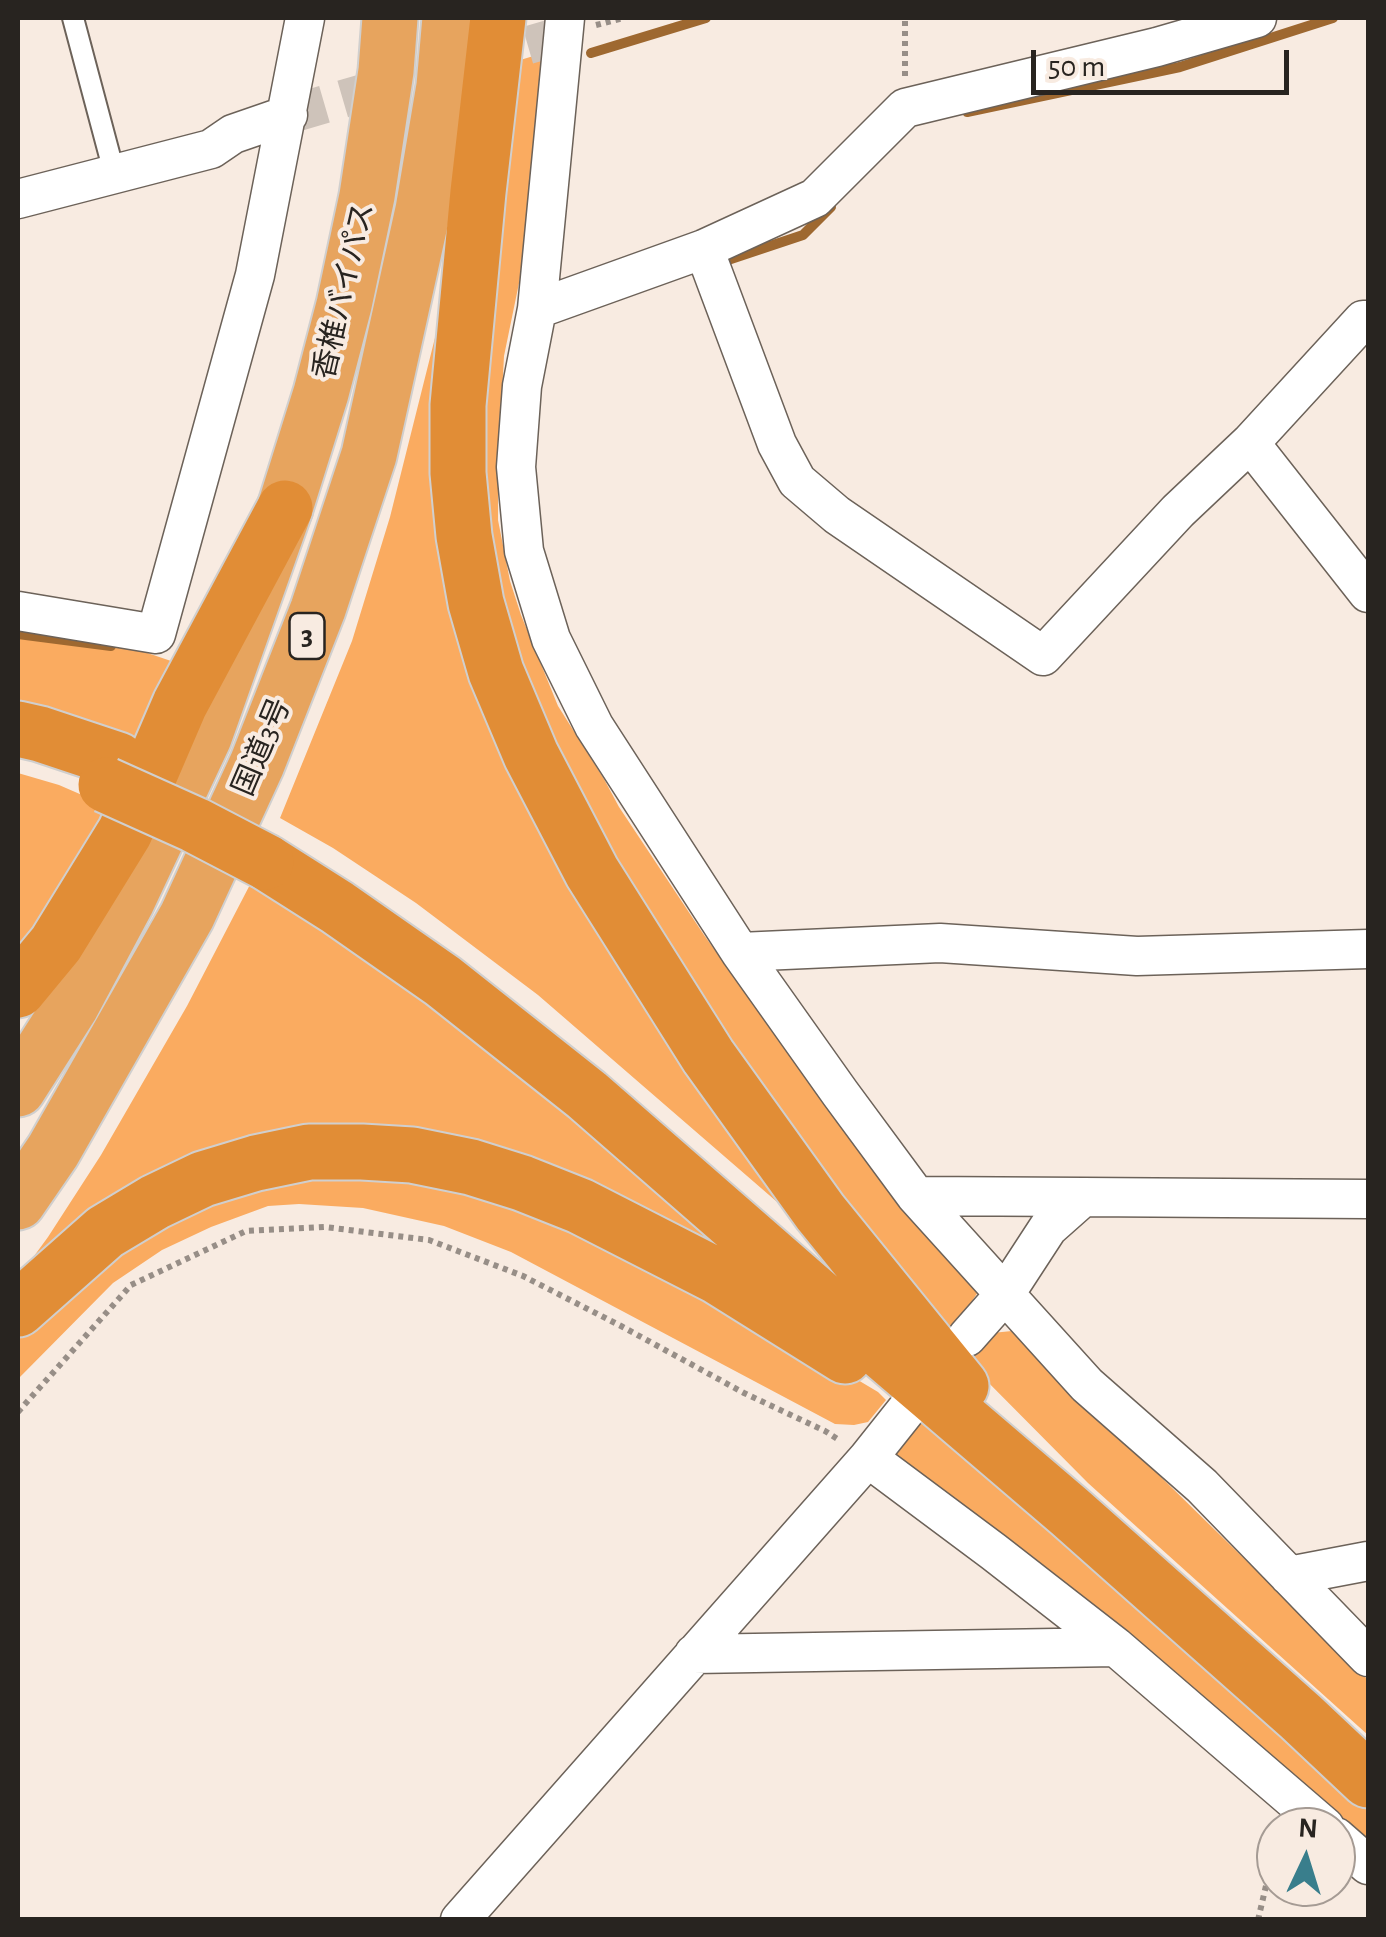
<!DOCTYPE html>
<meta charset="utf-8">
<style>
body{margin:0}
#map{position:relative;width:1386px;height:1937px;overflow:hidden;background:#f8ebe1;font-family:"Alegreya Sans",sans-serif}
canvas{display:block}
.frame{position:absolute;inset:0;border:20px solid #282420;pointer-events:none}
.north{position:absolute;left:1256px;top:1807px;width:100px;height:100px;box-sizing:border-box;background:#f8ebe1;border:2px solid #a59b94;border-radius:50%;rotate:4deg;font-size:28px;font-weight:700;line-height:40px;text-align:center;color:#282420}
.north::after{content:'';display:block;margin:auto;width:35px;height:45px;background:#397e8c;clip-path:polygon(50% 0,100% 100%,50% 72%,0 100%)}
.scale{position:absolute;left:1031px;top:50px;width:258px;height:45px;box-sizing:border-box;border:5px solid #282420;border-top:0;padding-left:12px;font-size:30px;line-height:35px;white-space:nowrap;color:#282420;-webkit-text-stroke:8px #f8ebe1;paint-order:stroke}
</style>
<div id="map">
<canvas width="1386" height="1937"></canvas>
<div class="frame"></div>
<div class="north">N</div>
<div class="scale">50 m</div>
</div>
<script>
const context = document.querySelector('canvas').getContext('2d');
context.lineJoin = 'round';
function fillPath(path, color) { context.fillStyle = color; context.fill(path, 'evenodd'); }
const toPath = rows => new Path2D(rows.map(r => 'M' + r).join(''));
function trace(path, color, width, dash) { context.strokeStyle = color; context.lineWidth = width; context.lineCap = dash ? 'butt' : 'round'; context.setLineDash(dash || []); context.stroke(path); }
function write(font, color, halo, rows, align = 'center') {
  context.font = font + ' "Alegreya Sans","Noto Sans JP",sans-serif'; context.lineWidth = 8; context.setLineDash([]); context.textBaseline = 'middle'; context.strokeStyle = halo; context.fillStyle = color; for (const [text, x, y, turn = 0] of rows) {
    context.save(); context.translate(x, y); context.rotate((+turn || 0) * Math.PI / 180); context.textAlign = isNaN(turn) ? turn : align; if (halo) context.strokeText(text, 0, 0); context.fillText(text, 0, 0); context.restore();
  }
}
fillPath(toPath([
 [540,54,550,85,533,215,504,356,498,470,498,520,510,581,521,615,558,706,604,779,619,807,704,935,821,1097,978,1292,958,1322,945,1334,694,1007,519,682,476,501,517,61],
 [447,290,455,564,821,1240,538,995,416,903,333,848,280,818,352,641,390,517],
 [18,628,115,642,174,662,137,750,18,710],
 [18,773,59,785,112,808,18,963],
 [255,875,328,919,799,1298,350,1136,18,1278,48,1237,101,1155,187,1006],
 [305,1169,467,1179,657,1260,878,1392,886,1400,868,1422,854,1425,835,1424,511,1252,444,1226,363,1208,299,1204,268,1206,211,1227,162,1250,113,1283,18,1379,18,1333,158,1217],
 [1012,1331,1368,1680,1368,1735,1088,1483,967,1361,992,1333],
 [917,1420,931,1426,1368,1794,1368,1848,896,1464,897,1444]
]), '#faab60');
trace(toPath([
 [591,53,706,18],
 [967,112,1180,67,1333,18],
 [719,263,803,235,831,207],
 [18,634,111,646]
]), '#9e6830', 10);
trace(toPath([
 [473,61,563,35],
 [288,115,401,82]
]), '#cec3ba', 38, [38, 19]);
const service = toPath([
 [73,18,114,172]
]);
const minor = toPath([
 [565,18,537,309,522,386,516,467,524,551,551,639,594,726,740,952,840,1093,916,1196,1087,1385,1202,1486,1368,1657],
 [18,199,211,149,233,134,288,115],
 [704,249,777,444,797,481,837,515,1043,656,1178,511,1250,443,1368,593],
 [537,309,704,249,815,198,905,108,1157,47,1257,18],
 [1250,443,1363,320,1368,320],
 [18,611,156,634,255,275,305,18],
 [740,952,940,943,1137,956,1368,949],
 [916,1196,1083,1197],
 [967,1337,1005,1294,1048,1228,1083,1197,1368,1199],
 [868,1458,994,1552,1116,1647,1325,1827],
 [1289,1576,1368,1561],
 [694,1654,1116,1647],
 [1336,1837,1368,1865],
 [460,1920,868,1458,907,1409]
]);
const trunk = toPath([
 [18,1089,71,1006,127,901,204,737,285,508,321,393,344,305,367,196,386,71,390,18],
 [18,1202,53,1151,187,916,257,764,318,609,369,455,423,210,444,86,450,18]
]);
const motorway = toPath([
 [498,18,478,192,458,405,458,473,464,536,476,603,496,672,531,755,592,872,708,1056,820,1212,961,1386],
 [18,729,40,734,118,760],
 [266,862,337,907,443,981,587,1095,830,1307,1070,1512,1301,1717,1368,1780],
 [18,990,56,944,125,832,180,704,285,508],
 [18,1309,105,1232,155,1202,203,1179,256,1163,309,1152,362,1152,412,1155,471,1167,522,1183,580,1206,717,1276,845,1356]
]);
trace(service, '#6c6259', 24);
trace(minor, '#6c6259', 41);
trace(trunk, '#d0cfce', 59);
trace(motorway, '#d0cfce', 59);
trace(toPath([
 [596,25,624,18],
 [905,76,905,18],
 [18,1412,131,1285,246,1231,325,1227,429,1240,523,1276,621,1326,744,1393,825,1431,839,1440],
 [1258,1920,1276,1843]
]), '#978e87', 6, [5, 5]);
trace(service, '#fff', 20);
trace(minor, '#fff', 38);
trace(trunk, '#e7a45e', 55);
trace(motorway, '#e18d36', 55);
const motorwayBridge = toPath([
 [106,785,195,825,266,862]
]);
trace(motorwayBridge, '#d0cfce', 59, []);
trace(motorwayBridge, '#e18d36', 55);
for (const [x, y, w] of [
 [307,636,35]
]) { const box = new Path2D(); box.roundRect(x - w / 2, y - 23, w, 46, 8); context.fillStyle = '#f8ebe1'; context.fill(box); trace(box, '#282420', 2.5); }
write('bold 28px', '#282420', null, [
 ["3",307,636]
]);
write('30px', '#282420', '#f8ebe1', [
 ["香椎バイパス",344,291,-77],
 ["国道3号",262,747,-67]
]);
</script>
